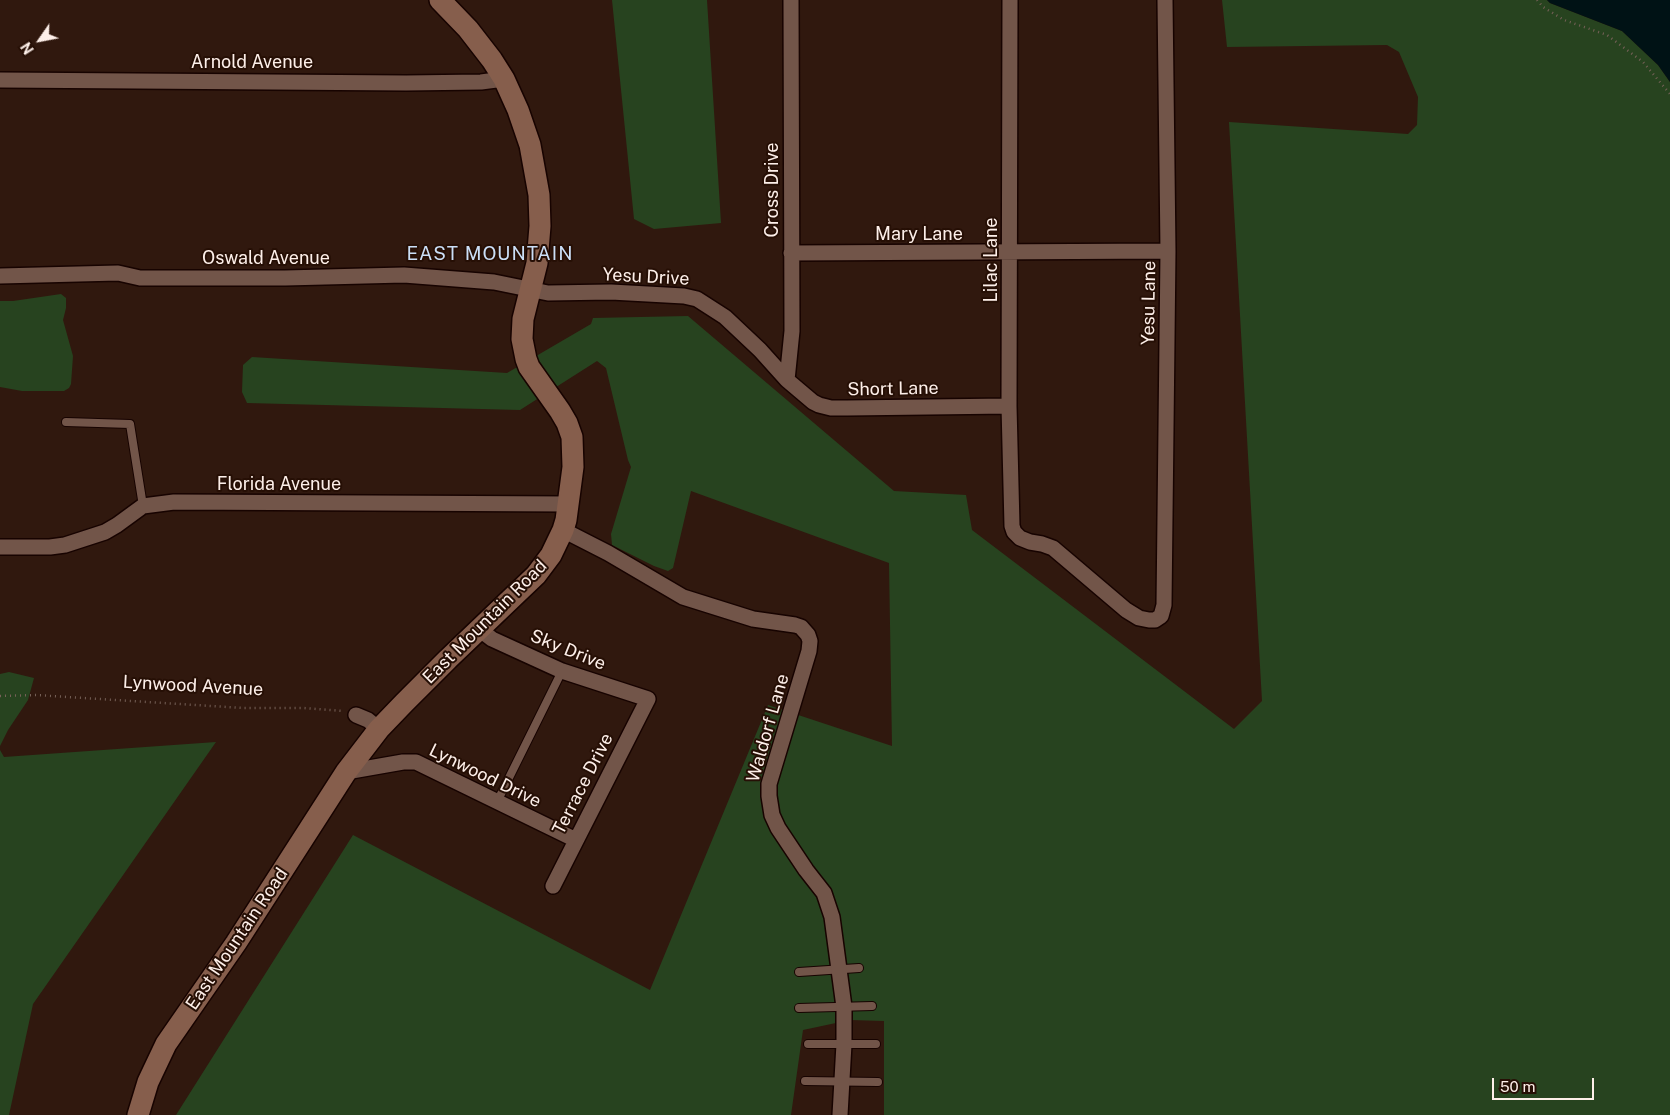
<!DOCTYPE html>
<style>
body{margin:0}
#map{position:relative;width:1670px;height:1115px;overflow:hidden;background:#30180e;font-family:"Public Sans",sans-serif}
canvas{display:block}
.north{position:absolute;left:15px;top:15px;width:50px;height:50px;-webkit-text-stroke:4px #260f05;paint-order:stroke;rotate:237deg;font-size:14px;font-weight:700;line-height:20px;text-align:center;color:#fdefe9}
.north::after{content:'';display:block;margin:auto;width:18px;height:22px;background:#fdefe9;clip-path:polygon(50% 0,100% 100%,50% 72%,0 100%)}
.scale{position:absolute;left:1492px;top:1078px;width:102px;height:22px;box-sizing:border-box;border:2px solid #fdefe9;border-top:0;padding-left:6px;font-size:15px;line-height:18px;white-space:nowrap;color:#fdefe9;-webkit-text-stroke:4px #260f05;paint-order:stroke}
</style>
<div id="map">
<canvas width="1670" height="1115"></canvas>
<div class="north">N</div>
<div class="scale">50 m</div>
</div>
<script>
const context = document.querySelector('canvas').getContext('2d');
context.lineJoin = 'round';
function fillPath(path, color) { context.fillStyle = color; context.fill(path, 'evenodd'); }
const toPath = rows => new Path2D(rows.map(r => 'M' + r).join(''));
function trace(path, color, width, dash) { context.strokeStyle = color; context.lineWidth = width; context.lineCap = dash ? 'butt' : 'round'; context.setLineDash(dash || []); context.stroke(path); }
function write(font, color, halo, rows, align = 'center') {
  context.font = font + ' "Public Sans",sans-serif'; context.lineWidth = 4; context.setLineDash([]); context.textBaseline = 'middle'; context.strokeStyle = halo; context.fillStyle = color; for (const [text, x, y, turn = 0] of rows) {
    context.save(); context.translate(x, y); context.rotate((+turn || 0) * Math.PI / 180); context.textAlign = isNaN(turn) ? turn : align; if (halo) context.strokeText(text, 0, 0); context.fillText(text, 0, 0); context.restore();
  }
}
fillPath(toPath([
 [612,0,707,0,721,223,654,229,634,219],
 [1222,0,1547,0,1550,3,1622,31,1658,65,1670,82,1670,1115,884,1115,884,1021,850,1020,803,1030,791,1115,176,1115,353,835,650,990,768,705,892,746,889,563,691,491,673,568,668,571,654,566,612,545,611,534,631,467,628,460,606,368,597,361,520,410,247,403,242,392,243,365,252,357,507,373,591,324,593,318,688,316,894,491,966,495,972,530,1234,729,1262,701,1229,122,1408,134,1417,125,1418,97,1399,52,1387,45,1227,47],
 [61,294,66,298,66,308,63,320,73,356,71,384,69,388,64,391,22,391,0,387,0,301,13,301],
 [9,672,34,678,28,700,8,730,0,746,0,674],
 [216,742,33,1004,9,1115,0,1115,0,750,4,757]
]), '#27431f');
fillPath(toPath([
 [1547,0,1670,0,1670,82,1658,65,1622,31,1550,3]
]), '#001215');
const lane = toPath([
 [66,422,130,424,143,506],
 [497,802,562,671],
 [799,972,859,968],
 [799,1008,872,1006],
 [808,1044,876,1044],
 [805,1081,878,1082]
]);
const street = toPath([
 [1010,0,1009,406,1012,526,1014,532,1020,538,1030,542,1042,544,1053,548,1126,610,1139,618,1149,620,1155,620,1161,616,1164,605,1168,251,1165,0],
 [0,80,406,83,481,82,504,79],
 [791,253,1168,251],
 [0,276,118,273,140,278,285,278,404,275,494,282,548,293,611,292,684,296,697,299,725,317,760,350,787,380,813,402,819,405,831,408,847,408,1009,406],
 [787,380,792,331,791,0],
 [563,530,608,553,683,597,753,619,795,625,801,627,808,635,810,641,809,651,769,784,769,796,772,815,778,828,806,870,824,893,832,917,844,1007,844,1044,840,1115],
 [0,547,50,547,65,545,105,532,117,525,143,506,174,502,568,504],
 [479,629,492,639,562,671,648,699,553,886],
 [356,715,368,720,379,729],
 [346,772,403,762,416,762,576,840]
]);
const secondary = toPath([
 [138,1115,148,1082,166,1044,236,943,346,772,379,729,404,703,448,659,536,575,551,555,563,530,566,520,573,467,572,437,567,423,560,411,529,367,526,359,522,339,523,319,537,263,540,226,539,195,530,145,518,110,504,79,492,60,468,29,440,0]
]);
trace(lane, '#170300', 10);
trace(street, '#170300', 18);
trace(secondary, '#170300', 24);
trace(toPath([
 [1537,0,1543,7,1564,20,1607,35,1643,62,1670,94],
 [0,696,36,695,243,708,303,708,343,711]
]), '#766158', 2.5, [1, 4]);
trace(lane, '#725549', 8);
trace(street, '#725549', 15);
trace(secondary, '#865e4c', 21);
write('18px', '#fdefe9', '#260f05', [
 ["Arnold Avenue",252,62],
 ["Cross Drive",772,190,-90],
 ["Mary Lane",919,234],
 ["Oswald Avenue",266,258],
 ["Lilac Lane",991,260,-90],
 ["Yesu Drive",646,277,3],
 ["Yesu Lane",1149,303,-89],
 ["Short Lane",893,389,-1],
 ["Florida Avenue",279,484],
 ["East Mountain Road",485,622,-45],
 ["Sky Drive",568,650,22],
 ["Lynwood Avenue",193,686,3],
 ["Waldorf Lane",768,728,-74],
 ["Lynwood Drive",485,776,26],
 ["Terrace Drive",583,784,-63],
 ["East Mountain Road",237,939,-56]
]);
context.letterSpacing = '1px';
write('19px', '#cbdff7', '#260f05', [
 ["EAST MOUNTAIN",490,254]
]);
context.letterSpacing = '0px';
</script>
